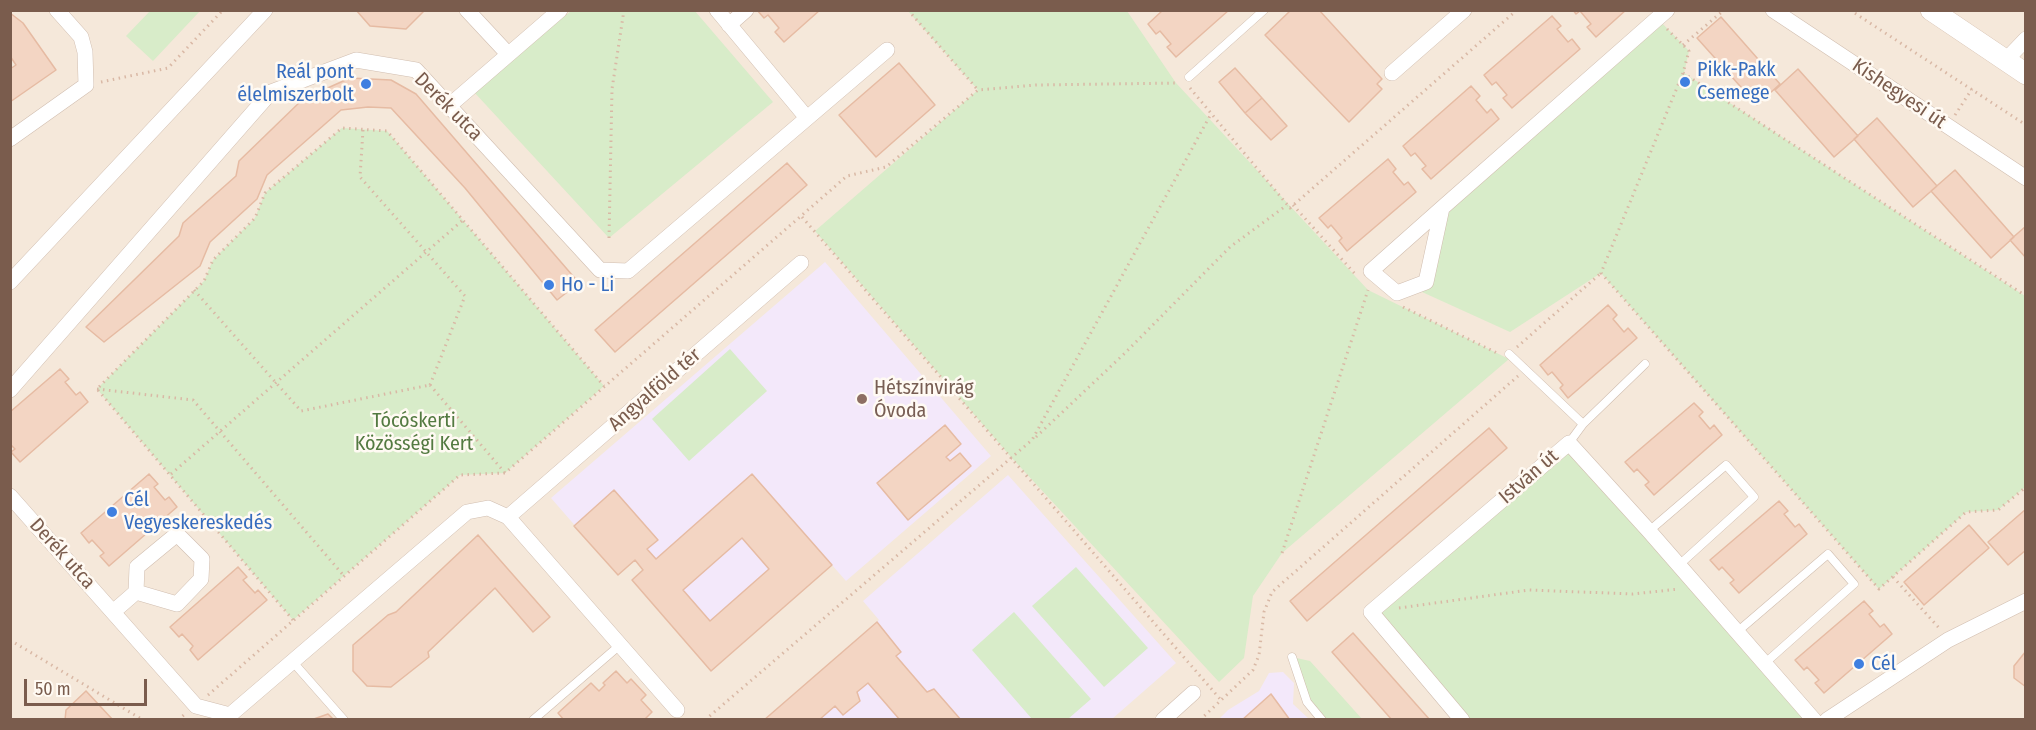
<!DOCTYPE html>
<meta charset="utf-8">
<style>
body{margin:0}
#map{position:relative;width:2036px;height:730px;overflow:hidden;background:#fdf6ec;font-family:"Fira Sans Condensed",sans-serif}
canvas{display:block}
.frame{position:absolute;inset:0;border:12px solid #7a5c4d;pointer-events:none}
.scale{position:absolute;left:24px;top:679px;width:123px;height:27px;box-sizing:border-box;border:3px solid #7a5c4d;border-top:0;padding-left:8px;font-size:18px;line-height:21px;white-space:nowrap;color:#7a5c4d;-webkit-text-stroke:4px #fffaf3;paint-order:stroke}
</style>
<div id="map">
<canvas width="2036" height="730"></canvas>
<div class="frame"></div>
<div class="scale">50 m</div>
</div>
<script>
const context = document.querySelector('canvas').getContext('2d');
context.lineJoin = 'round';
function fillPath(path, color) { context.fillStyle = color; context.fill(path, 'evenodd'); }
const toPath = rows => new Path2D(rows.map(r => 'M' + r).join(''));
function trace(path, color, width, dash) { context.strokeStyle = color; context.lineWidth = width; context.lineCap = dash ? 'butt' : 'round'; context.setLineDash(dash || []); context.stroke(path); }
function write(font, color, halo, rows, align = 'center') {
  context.font = font + ' "Fira Sans Condensed",sans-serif'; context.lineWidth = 5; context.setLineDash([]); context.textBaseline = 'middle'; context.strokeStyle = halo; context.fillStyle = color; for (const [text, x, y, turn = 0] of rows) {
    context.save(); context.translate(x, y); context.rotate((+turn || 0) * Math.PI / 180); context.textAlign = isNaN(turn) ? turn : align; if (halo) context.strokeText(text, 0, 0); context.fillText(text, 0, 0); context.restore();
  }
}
fillPath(toPath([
 [11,11,2025,11,2025,719,11,719]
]), '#f5e8da');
fillPath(toPath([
 [825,262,991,456,846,581,832,565,711,671,632,580,643,570,635,560,618,575,551,498],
 [1008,475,1176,663,1112,719,764,720,879,620,863,601],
 [1283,672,1294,683,1293,704,1309,719,1218,720,1228,710,1259,691,1269,673]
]), '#f3e8fa');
fillPath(toPath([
 [151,10,200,11,153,61,126,36],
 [694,10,773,102,609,238,474,92,571,11],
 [908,11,1127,11,1176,83,1368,290,1509,359,1282,553,1253,596,1244,658,1219,682,1011,457,815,231,978,90],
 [1658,19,1689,51,1684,73,2025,296,2025,487,1998,510,1966,512,1879,589,1601,273,1510,332,1411,287,1426,281,1442,208],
 [342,128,387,131,604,386,505,473,460,475,293,620,97,389,204,281,213,260,255,218,265,193],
 [730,349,767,391,689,461,652,419],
 [1569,443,1814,719,1462,719,1371,612],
 [1076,567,1148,648,1104,687,1032,606],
 [1014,612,1091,699,1068,719,1032,719,972,650],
 [1292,657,1310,661,1362,719,1322,719,1307,702]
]), '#d8ecc9');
const building = toPath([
 [356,10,425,10,406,29,370,26,356,10],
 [757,10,820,10,784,42,775,32,779,28,768,15,764,18,757,10],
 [1163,10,1229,10,1176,57,1167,47,1171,44,1160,31,1156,34,1148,24,1163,10],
 [1291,10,1319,10,1382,79,1377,84,1382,89,1349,122,1265,35,1291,10],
 [1573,10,1626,10,1596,37,1587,27,1591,24,1580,11,1576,14,1573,10],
 [10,13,23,23,56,70,10,102,10,69,16,65,10,56,10,13],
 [1552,16,1561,26,1557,29,1568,42,1572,39,1580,49,1512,108,1503,98,1507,95,1496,82,1492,85,1484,75,1552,16],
 [1721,17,1780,84,1757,105,1697,38,1721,17],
 [899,63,935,105,876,157,839,115,899,63],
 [1235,68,1262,98,1245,113,1219,82,1235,68],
 [1798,69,1858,136,1834,157,1775,90,1798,69],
 [350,78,391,80,416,94,579,283,557,300,465,188,391,108,368,107,341,110,267,175,257,199,210,242,200,266,104,342,86,327,179,236,183,223,236,176,239,161,303,99,350,78],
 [1471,86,1480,96,1476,100,1487,113,1491,109,1499,119,1431,179,1422,169,1426,166,1415,153,1411,156,1403,146,1471,86],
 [1262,98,1287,126,1271,140,1245,113,1262,98],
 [1877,118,1937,186,1913,207,1854,139,1877,118],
 [1388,159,1396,169,1393,172,1404,185,1408,182,1416,192,1347,251,1339,241,1342,238,1331,225,1328,228,1319,218,1388,159],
 [787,163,807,185,615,352,595,330,787,163],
 [1955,170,2014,237,1991,258,1931,191,1955,170],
 [2026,226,2026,258,2010,240,2026,226],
 [1608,305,1617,315,1613,319,1624,332,1628,328,1637,338,1568,398,1560,388,1563,385,1552,372,1548,375,1540,365,1608,305],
 [60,369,69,379,65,382,76,395,80,392,88,402,20,462,11,452,15,449,10,444,10,412,60,369],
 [1694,403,1703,412,1699,416,1710,429,1714,425,1722,435,1654,495,1645,485,1649,482,1637,469,1634,472,1625,462,1694,403],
 [945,425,961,444,946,457,950,461,960,453,971,466,908,520,877,483,945,425],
 [1489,428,1507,448,1307,621,1290,601,1489,428],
 [149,474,158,484,154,487,165,500,169,497,177,507,109,566,100,556,104,553,92,540,89,543,81,533,149,474],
 [752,474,832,565,711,671,632,580,643,570,635,560,618,575,574,526,614,490,658,540,647,549,656,559,752,474],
 [742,538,769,569,710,621,683,590,742,538],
 [1779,501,1788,511,1784,514,1795,527,1799,524,1807,534,1739,593,1730,583,1734,580,1722,567,1719,570,1710,560,1779,501],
 [2026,509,2026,550,2008,565,1988,542,2026,509],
 [1969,525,1989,548,1924,605,1904,582,1969,525],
 [478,535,550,617,533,632,495,588,428,652,429,657,391,687,367,686,353,671,353,645,388,615,396,612,478,535],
 [238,567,247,577,243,580,255,593,258,590,267,600,198,660,190,650,193,646,182,634,179,637,170,627,238,567],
 [1864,601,1873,611,1869,614,1880,627,1884,624,1892,634,1824,693,1815,683,1819,680,1807,667,1804,670,1795,660,1864,601],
 [877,622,901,652,896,656,927,692,934,689,961,720,900,720,868,683,857,692,860,701,843,715,835,706,819,720,764,720,877,622],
 [1353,633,1430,720,1392,720,1332,652,1353,633],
 [2026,651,2026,687,2014,678,2014,666,2026,651],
 [616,671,627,683,631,679,646,695,641,700,652,712,644,720,564,720,558,713,591,683,599,691,605,685,603,683,616,671],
 [86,691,113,720,65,720,66,710,86,691],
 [1271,694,1290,720,1242,720,1271,694],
 [328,714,334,720,311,720,328,714]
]);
fillPath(building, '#f3d5c3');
trace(building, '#e6bba3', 1.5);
const lane = toPath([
 [1189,77,1264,10],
 [1509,354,1583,424],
 [1569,443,1583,424,1645,364],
 [1649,531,1726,465,1754,497,1679,565],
 [1737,632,1828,554,1854,584,1764,664],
 [1292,657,1307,702,1322,720],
 [292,661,344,720],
 [533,720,620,645]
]);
const street = toPath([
 [467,10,508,54],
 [717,10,807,118],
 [1773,10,2026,178],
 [729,25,746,10],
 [2006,60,2026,39],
 [1392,73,1464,10],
 [450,105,560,10],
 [10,139,86,85,85,52,81,37,57,10],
 [1442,208,1426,282,1397,293,1371,271,1442,208,1667,10],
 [10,282,265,10],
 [10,390,271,92,356,60,416,70,600,270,628,271,887,50],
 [10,496,196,706,230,715,467,512,488,508,508,517,677,710],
 [508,517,801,263],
 [113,612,136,592,177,604,201,579,202,559,177,534,137,567,136,592],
 [1163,720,1193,693],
 [1462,720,1371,612,1569,443,1649,531,1814,720],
 [1827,720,1948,640,2026,601]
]);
const secondary = toPath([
 [1931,10,2026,74]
]);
trace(lane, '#d1beb0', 9);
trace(street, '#d1beb0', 16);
trace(secondary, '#d6c0b0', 22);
trace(toPath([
 [908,10,978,90],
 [1850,10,2026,125],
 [1667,29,1689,51,1683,73,1601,273,1879,589,1966,512,1998,510,2026,487],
 [1683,45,1724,10],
 [1683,73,2026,296],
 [101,82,168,68,223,10],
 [1190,88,1290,208,1517,10],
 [1955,115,1972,89],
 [363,130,360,177,465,296,430,385],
 [1293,205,1356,275],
 [802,217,1221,700],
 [609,238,612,89,624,10],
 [194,290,301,411,430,385],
 [1403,307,1499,354],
 [1517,347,1601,273],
 [430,385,505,473],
 [97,389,193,400,344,576],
 [1036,437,1125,353,1230,247,1287,205],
 [171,474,463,220],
 [1282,553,1368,290],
 [1893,577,1940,629],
 [1399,608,1529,590,1633,594,1679,589],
 [293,620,97,389,204,281,213,260,255,218,265,193,342,128,387,131,604,386],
 [10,640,143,720],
 [208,695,460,475,505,473,847,176,886,167,978,90,1036,85,1179,83],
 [178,720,185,714],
 [705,720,1032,440,1211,114],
 [1200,720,1253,670,1259,655,1264,612,1272,592,1518,376],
 [1360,720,1361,719]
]), '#d9b8a5', 3, [1.5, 4.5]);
trace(lane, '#fff', 8);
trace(street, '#fff', 15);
trace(secondary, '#fff', 21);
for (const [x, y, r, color] of [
 [1685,82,6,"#3f7fe0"],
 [366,84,6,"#3f7fe0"],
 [549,285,6,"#3f7fe0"],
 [862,399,6,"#8d6e63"],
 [112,512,6,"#3f7fe0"],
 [1859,664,6,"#3f7fe0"]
]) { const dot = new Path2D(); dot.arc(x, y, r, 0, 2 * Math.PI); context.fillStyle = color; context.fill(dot); trace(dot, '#fffaf3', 2); }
write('20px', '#366cbe', '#fffaf3', [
 ["Pikk-Pakk",1697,70],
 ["Csemege",1697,93],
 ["Reál pont",354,72,"right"],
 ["élelmiszerbolt",354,95,"right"],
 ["Ho - Li",561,285],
 ["Cél",124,500],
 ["Vegyeskereskedés",124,523],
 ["Cél",1871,664]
], 'left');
write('20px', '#7a5c4d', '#fffaf3', [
 ["Kishegyesi út",1899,94,34],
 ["Derék utca",448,107,45],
 ["Angyalföld tér",655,390,-41],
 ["István út",1529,477,-41],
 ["Derék utca",62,554,48]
]);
write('20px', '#785e54', '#fffaf3', [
 ["Hétszínvirág",874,388],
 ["Óvoda",874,411]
], 'left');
write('20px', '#537a41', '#fffaf3', [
 ["Tócóskerti",414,421],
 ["Közösségi Kert",414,444]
]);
</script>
